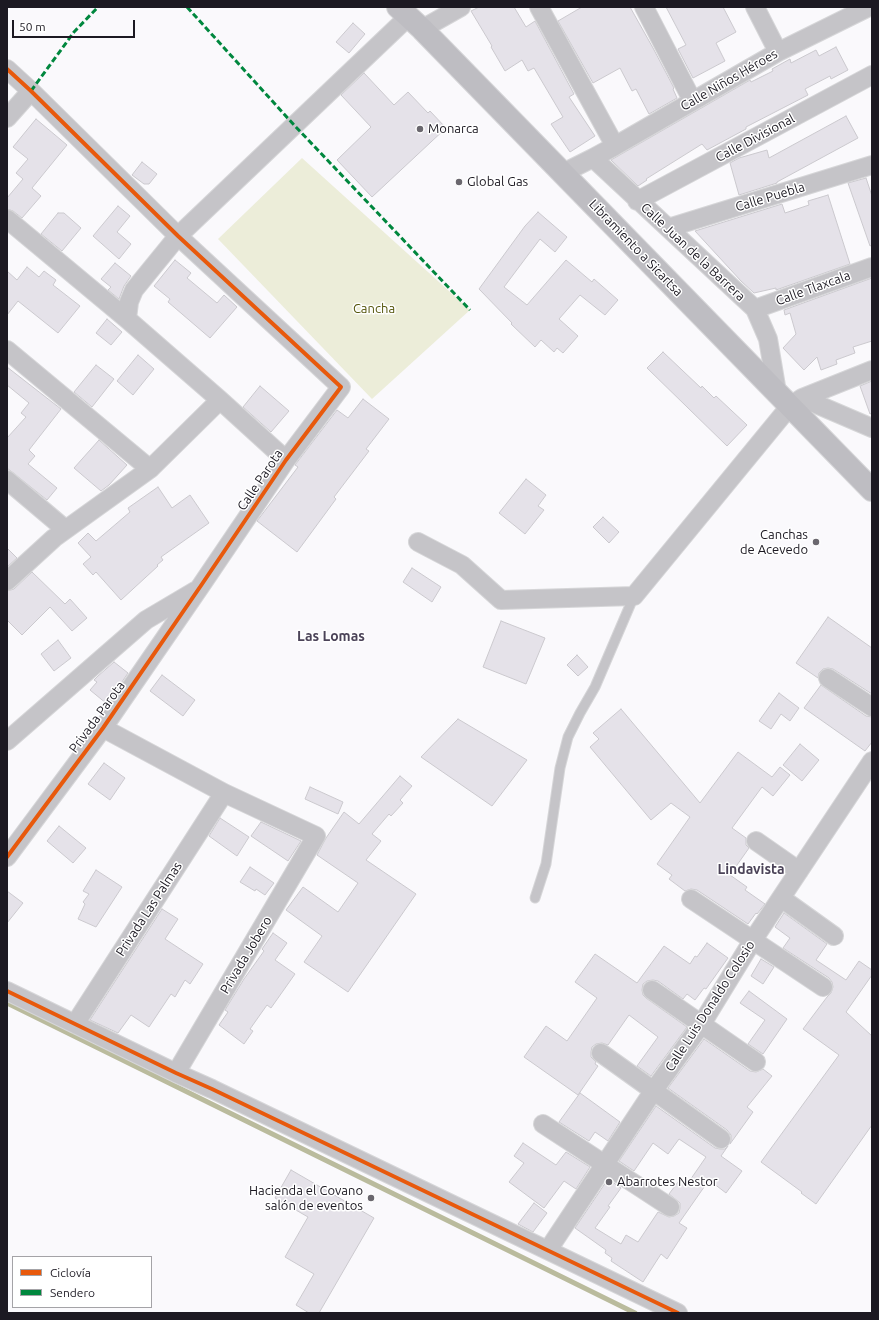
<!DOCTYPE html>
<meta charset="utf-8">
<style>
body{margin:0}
#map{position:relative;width:879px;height:1320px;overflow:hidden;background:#faf9fc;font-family:Ubuntu,sans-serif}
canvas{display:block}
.frame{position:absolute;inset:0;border:8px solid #1c1922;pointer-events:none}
.legend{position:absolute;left:12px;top:1256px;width:140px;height:52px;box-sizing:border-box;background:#fff;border:1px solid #a4a3a7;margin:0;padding:5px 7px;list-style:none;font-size:12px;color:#1c1922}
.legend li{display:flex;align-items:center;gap:8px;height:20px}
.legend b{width:20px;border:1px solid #a4a3a7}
.scale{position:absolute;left:12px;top:20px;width:123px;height:18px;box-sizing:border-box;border:2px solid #1c1922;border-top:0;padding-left:5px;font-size:12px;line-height:14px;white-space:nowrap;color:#1c1922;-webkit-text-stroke:3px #fff;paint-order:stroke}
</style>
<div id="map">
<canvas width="879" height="1320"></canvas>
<div class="frame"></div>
<ul class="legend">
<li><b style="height:5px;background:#e8590c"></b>Ciclovía</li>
<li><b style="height:5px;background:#00873e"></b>Sendero</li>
</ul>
<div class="scale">50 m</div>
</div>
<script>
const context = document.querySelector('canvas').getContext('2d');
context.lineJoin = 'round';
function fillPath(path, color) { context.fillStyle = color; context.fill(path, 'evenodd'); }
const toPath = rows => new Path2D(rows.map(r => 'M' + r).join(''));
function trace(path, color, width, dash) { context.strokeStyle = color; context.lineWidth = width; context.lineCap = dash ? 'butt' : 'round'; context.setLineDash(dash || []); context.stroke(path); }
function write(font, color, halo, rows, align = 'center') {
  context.font = font + ' Ubuntu,sans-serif'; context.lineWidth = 3; context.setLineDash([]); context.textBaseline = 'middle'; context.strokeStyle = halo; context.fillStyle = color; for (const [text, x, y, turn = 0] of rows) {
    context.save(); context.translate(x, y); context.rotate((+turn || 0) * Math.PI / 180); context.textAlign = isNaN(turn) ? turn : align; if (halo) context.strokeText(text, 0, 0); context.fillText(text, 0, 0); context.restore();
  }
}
fillPath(toPath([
 [302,158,470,310,372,399,218,239]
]), '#ecedd9');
trace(toPath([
 [7,1003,635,1313]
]), '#babb9d', 5);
const building = toPath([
 [479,7,514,7,526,27,535,21,574,94,569,97,595,136,570,152,551,124,563,117,534,68,528,71,522,60,505,71,491,47,492,46,471,11,479,7],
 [582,7,630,7,653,48,674,88,673,89,677,98,649,114,636,89,632,91,620,68,593,83,558,21,582,7],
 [666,7,723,7,736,32,716,43,725,61,693,78,678,49,686,45,666,7],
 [353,23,365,34,349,53,336,42,353,23],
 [836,47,848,70,831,79,830,76,805,89,808,95,746,127,746,129,707,150,702,144,646,179,647,180,638,186,611,160,750,80,751,82,773,71,772,69,790,59,791,63,816,50,819,56,836,47],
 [364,73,394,105,408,92,428,113,430,111,446,128,372,197,337,160,371,127,341,95,364,73],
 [846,116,858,138,777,182,777,183,739,195,730,163,739,158,767,150,769,158,846,116],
 [36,119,67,145,32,188,41,196,22,218,13,211,7,209,7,198,23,179,16,173,28,159,13,147,36,119],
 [142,162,157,174,149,184,144,184,132,175,142,162],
 [866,178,872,196,872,245,870,246,848,183,866,178],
 [828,195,850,264,776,290,776,288,754,293,741,281,695,231,782,204,785,213,809,205,808,201,828,195],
 [118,206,130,216,117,232,131,244,119,259,93,236,118,206],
 [538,212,567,237,555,252,540,239,504,287,527,305,566,260,592,282,594,279,618,300,605,315,580,295,559,319,578,336,563,353,557,348,554,352,541,340,535,347,511,324,512,323,479,289,525,226,538,212],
 [58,213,64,213,81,228,62,251,41,234,58,213],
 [175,260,191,273,187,278,217,303,224,295,237,307,210,338,168,302,170,299,154,286,175,260],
 [115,263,131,276,124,286,119,299,108,290,111,287,101,279,115,263],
 [27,267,39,277,44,271,56,280,53,285,80,306,58,333,18,301,7,315,7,271,17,280,27,267],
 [872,278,872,341,853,347,855,353,836,360,837,364,821,370,817,357,804,370,783,348,796,334,790,313,785,315,784,310,872,278],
 [107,319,122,332,111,345,96,333,107,319],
 [663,352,701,388,702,386,714,398,716,396,747,425,727,446,647,368,663,352],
 [138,355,154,369,133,395,117,381,138,355],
 [96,365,114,379,92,407,74,392,96,365],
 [7,367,61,409,29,450,35,456,28,464,57,488,47,500,7,468,7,438,26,417,21,413,29,403,7,385,7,367],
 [872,381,872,413,870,414,860,386,872,381],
 [260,386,289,411,271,432,243,407,260,386],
 [363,399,389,419,366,449,369,451,334,497,336,499,297,552,257,521,298,467,295,465,337,410,348,418,363,399],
 [99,440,127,465,109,485,101,491,74,468,99,440],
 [526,479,546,495,538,506,544,510,525,534,499,513,526,479],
 [158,487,172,508,190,495,209,523,161,557,163,560,157,565,158,566,121,600,96,572,93,575,83,564,91,557,78,543,88,533,96,541,130,512,128,508,158,487],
 [603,517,619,532,609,543,593,527,603,517],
 [7,548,17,558,7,567,7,548],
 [412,568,441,587,432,602,403,582,412,568],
 [32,572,65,604,70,599,87,618,72,631,50,607,22,635,7,620,7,591,14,589,32,572],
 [828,617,872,648,872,694,833,669,828,668,823,669,819,673,818,678,796,663,828,617],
 [501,621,545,638,526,684,483,667,501,621],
 [58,640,71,658,54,671,41,654,58,640],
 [577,655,588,667,578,676,567,665,577,655],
 [114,662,128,673,107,704,90,690,97,682,94,680,98,676,114,662],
 [162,675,195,700,183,716,150,691,162,675],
 [821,685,866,716,872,717,872,742,865,751,804,708,821,685],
 [779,693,799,708,790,721,781,714,771,729,759,721,779,693],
 [621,709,700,803,738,752,772,777,780,767,790,775,773,796,762,787,732,828,746,838,746,845,749,848,730,875,747,887,745,890,765,904,757,914,756,913,748,924,697,890,691,889,685,891,669,879,672,875,657,864,690,817,671,803,651,820,590,747,599,739,593,733,621,709],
 [458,719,527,760,492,806,421,757,458,719],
 [800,744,819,760,802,781,783,765,800,744],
 [104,763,125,778,110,800,88,784,104,763],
 [400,776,412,786,400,800,403,803,391,816,389,814,372,834,381,841,366,860,416,894,348,992,304,962,322,936,286,910,303,887,338,912,358,883,317,855,326,838,344,812,359,824,400,776],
 [310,787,343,802,338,814,305,799,310,787],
 [220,818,249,837,237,856,209,836,220,818],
 [261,822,301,841,288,861,251,836,261,822],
 [59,826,86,848,73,863,47,841,59,826],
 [250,867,274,883,265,895,256,889,255,891,240,882,250,867],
 [96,870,122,887,96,927,78,919,85,904,83,902,89,894,83,891,96,870],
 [7,891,23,903,7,923,7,891],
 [162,909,178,919,165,939,203,964,190,984,185,980,175,997,171,994,149,1027,131,1015,118,1033,90,1020,162,909],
 [784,913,827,944,816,960,846,980,859,961,872,970,872,975,846,1012,872,1036,872,1125,816,1204,801,1193,802,1192,761,1162,839,1055,803,1029,827,997,831,993,833,987,832,982,829,978,783,948,790,938,775,927,784,913],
 [273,933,287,943,275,960,295,974,271,1008,267,1005,250,1029,253,1031,244,1044,219,1025,228,1012,225,1010,244,979,264,951,262,949,273,933],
 [707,943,728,958,706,989,704,988,695,1000,687,994,683,999,658,981,653,980,647,981,643,984,642,990,643,995,646,998,687,1027,651,1076,637,1066,658,1037,629,1015,608,1045,602,1043,596,1044,592,1047,591,1052,591,1057,596,1062,595,1064,598,1066,578,1095,524,1057,546,1026,567,1041,597,998,575,982,595,954,637,983,664,946,690,964,695,956,697,957,707,943],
 [761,959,774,967,763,984,751,976,761,959],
 [749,991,787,1019,763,1054,748,1044,765,1020,740,1003,749,991],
 [704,1039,750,1071,756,1072,763,1069,772,1076,747,1107,753,1112,730,1144,731,1140,731,1135,727,1130,668,1088,704,1039],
 [580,1093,620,1122,608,1141,595,1132,589,1141,559,1122,580,1093],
 [656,1106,715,1148,720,1149,725,1149,728,1146,721,1156,742,1171,726,1193,709,1180,679,1223,687,1228,667,1259,661,1254,643,1282,611,1261,612,1258,605,1253,606,1250,575,1228,608,1179,621,1188,608,1206,610,1207,595,1228,621,1244,626,1235,638,1242,658,1212,669,1217,674,1216,679,1213,680,1208,680,1203,669,1194,681,1178,688,1183,706,1157,679,1139,668,1154,653,1143,634,1171,619,1161,656,1106],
 [523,1143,556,1165,566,1152,590,1167,576,1189,564,1181,544,1208,509,1182,524,1163,514,1156,523,1143],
 [291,1170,374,1218,319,1313,309,1313,296,1305,314,1274,285,1257,308,1217,275,1198,291,1170],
 [534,1203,547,1213,533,1232,518,1224,534,1203]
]);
fillPath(building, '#e5e2e9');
trace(building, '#cbc9ce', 1);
const lane = toPath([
 [535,898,546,864,560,768,568,737,580,713,595,687,634,596]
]);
const street = toPath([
 [539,7,615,146],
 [644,7,692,100],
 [755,7,778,52],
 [422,29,461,7],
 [7,69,31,91,178,236,341,387,286,460,200,587,103,728,7,857],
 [7,118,31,91],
 [593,158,615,146,778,52,869,7],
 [563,173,593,158,755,309,768,339,777,392],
 [637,201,872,75],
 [7,219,127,319,220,400,286,460],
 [668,228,872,165],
 [755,309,872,267],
 [127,319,129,302,134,290,178,236,408,17],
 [7,350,150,469],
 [802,398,872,428],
 [7,480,65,529],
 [418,542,462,565,501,600,634,596,790,406,802,398,872,370],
 [7,581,54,538,150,469,220,400],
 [828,678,872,707],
 [103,728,224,793,316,836,176,1073],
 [7,741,146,620,195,591],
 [756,841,799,871],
 [781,898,834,936],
 [691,899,823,987],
 [652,990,756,1062],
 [7,991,176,1073,212,1089,678,1313],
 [75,1024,224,793],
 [601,1053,721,1139],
 [543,1124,670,1207],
 [548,1250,654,1090,701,1025,753,940,872,761]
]);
const primary = toPath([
 [398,7,422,29,872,490]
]);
trace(lane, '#d6d6d8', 11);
trace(street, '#d6d6d8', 20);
trace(primary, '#d6d6d8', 24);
trace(lane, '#c5c4c8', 9);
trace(street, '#c5c4c8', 18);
trace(primary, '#bebdc2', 22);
trace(toPath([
 [187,7,294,125,470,310],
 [31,91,74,32,98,7]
]), '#00873e', 3, [6, 3]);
trace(toPath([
 [7,69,31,91,178,236,341,387,286,460,200,587,103,728,7,857],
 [7,991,176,1073,212,1089,678,1313]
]), '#e8590c', 4);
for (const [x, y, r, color] of [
 [420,129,4,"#6a676e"],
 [459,182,4,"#6a676e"],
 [816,542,4,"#6a676e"],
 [609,1182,4,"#6a676e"],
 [371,1198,4,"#6a676e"]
]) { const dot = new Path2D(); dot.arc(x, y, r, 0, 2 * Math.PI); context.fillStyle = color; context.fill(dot); trace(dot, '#fff', 1.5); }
write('13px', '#1c1922', '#fff', [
 ["Calle Niños Héroes",729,80,-30],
 ["Calle Divisional",755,138,-28],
 ["Calle Puebla",770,197,-17],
 ["Libramiento a Sicartsa",636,248,46],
 ["Calle Juan de la Barrera",693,252,43],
 ["Calle Tlaxcala",813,288,-20],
 ["Calle Parota",260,480,-56],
 ["Privada Parota",97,717,-54],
 ["Privada Las Palmas",149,909,-57],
 ["Privada Jobero",246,955,-59],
 ["Calle Luis Donaldo Colosio",710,1006,-57]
]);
write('13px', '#1c1922', '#fff', [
 ["Monarca",428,129],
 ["Global Gas",467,182],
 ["Canchas",808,535,"right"],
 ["de Acevedo",808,550,"right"],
 ["Abarrotes Nestor",617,1182],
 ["Hacienda el Covano",363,1191,"right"],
 ["salón de eventos",363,1206,"right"]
], 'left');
write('13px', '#55560b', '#fff', [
 ["Cancha",374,309]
]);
write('bold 14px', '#4b4358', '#fff', [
 ["Las Lomas",331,636],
 ["Lindavista",751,869]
]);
</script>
